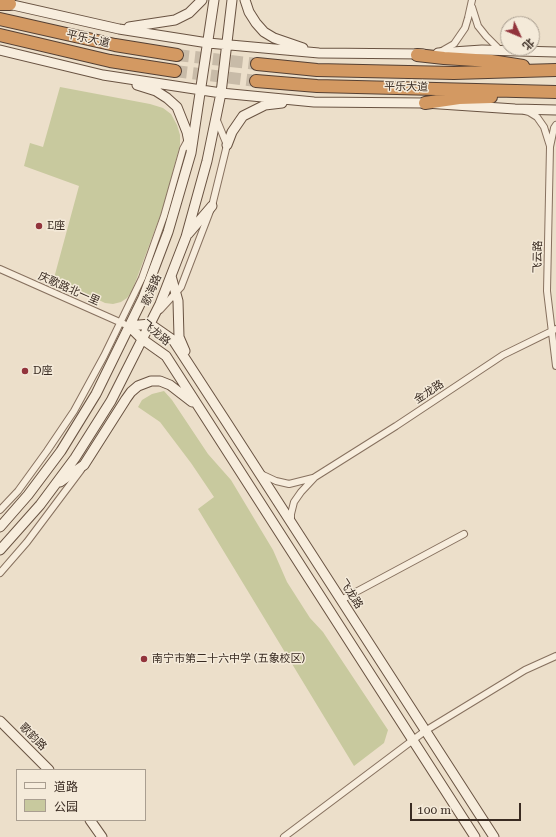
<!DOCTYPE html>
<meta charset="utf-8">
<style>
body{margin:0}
#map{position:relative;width:556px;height:837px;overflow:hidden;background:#ecdfca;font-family:"Roboto Serif","Noto Sans SC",serif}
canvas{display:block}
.legend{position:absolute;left:16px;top:769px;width:130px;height:52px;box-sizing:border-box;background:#f4ead9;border:1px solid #a99e90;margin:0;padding:5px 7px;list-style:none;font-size:12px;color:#392b22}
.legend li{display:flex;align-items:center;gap:8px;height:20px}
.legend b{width:20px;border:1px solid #a99e90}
.north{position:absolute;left:500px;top:16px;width:40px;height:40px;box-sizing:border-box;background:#f4ead9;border:1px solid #a99e90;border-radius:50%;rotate:134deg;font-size:11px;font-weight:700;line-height:16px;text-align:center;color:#392b22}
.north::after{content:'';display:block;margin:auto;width:14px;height:18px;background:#92343c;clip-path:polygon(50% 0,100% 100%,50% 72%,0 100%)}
.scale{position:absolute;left:410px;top:803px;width:111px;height:18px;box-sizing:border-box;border:2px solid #392b22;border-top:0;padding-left:5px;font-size:12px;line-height:14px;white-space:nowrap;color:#392b22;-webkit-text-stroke:3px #f4ead9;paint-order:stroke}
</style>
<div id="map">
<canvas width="556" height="837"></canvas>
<ul class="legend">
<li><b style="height:5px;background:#f7eddd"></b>道路</li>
<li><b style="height:11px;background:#c8c99e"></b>公园</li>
</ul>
<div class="north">北</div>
<div class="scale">100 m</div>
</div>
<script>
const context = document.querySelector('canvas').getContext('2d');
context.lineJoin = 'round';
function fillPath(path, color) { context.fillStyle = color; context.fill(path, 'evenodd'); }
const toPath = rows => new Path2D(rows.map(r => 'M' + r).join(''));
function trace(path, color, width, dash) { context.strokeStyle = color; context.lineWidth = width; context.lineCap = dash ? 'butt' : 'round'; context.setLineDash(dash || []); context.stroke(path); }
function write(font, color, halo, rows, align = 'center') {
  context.font = font + ' "Roboto Serif","Noto Sans SC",serif'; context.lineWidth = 3; context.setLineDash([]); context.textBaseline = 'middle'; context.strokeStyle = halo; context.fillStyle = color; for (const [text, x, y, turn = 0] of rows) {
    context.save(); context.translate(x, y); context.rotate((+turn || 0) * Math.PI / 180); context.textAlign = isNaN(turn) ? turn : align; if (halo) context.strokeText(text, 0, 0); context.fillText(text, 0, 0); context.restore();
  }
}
fillPath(toPath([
 [60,87,150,104,163,108,171,114,177,125,180,135,180,145,162,211,132,291,127,298,121,302,113,304,105,303,54,278,79,186,24,166,30,143,43,147],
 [164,391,172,400,208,454,231,480,273,550,287,582,310,618,323,632,388,730,384,743,354,766,198,509,214,497,191,463,160,422,138,407,142,400,152,394]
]), '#c8c99e');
trace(toPath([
 [177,55,257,64],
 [175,71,256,81]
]), '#c8bba8', 12, [12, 6]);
const street = toPath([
 [472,7,478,26,486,36,500,50],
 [440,52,454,44,465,28,468,18,472,0],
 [525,111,529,112,537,117,544,127,550,146],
 [556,125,554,128,550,147,547,291,556,366],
 [0,269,124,324],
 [160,310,181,287,212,206,227,145,216,118],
 [261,474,276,481,289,484,313,478],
 [0,510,18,491,47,451,74,411,104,356,142,278,164,216,183,149,189,138],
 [291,520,291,514,294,502,301,492,315,477,396,426,503,355,556,329],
 [0,573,27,542,81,470],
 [341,600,464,534],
 [284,837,425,731,525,670,556,656]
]);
const secondary = toPath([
 [245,0,249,12,256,23,264,32,274,38,303,48],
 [4,3,119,29,208,43,319,53,423,54],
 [129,27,175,20,189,13,202,0],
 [0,50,103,75,221,93,314,102,425,103,515,109,556,110],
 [438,53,482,50,556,52],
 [137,85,156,91,167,98,177,107,187,132,190,147],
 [227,145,232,132,243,116,265,105,282,103],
 [188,234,212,206],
 [171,276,178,301,179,337,185,351],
 [129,326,150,324,173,340,227,423,494,837],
 [129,326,142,339,166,356,475,837],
 [60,482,84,465,126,399,131,392,138,386,151,381,160,381,170,385,192,402],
 [0,527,28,495,61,451,96,394,143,298,168,232,191,153,214,0],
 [0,550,40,505,75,458,111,401,160,304,186,237,207,161,221,93,232,0],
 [0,721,49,770],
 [90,820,102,837]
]);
const highway = toPath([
 [0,4,10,4],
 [0,19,115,45,177,55],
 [0,35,110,61,175,71],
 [417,55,444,58,491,61,523,66],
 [257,64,317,70,454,73,556,70],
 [256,81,317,86,556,92],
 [425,103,459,98,491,97]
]);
trace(street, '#87715f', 8);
trace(secondary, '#695342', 11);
trace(highway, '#554033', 14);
trace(street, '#f7eddd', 6);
trace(secondary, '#f7eddd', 9);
trace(highway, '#d39962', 12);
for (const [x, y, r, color] of [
 [39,226,4,"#92343c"],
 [25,371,4,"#92343c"],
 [144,659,4,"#92343c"]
]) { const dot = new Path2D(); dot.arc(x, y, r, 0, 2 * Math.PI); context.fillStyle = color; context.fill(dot); trace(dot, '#f4ead9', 1.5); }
write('11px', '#392b22', '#f4ead9', [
 ["平乐大道",88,39,13],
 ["平乐大道",406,87,1],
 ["飞云路",538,257,-89],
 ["庆歌路北一里",69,289,24],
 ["歌海路",152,290,-67],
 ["飞龙路",156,333,39],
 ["金龙路",429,392,-33],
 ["飞龙路",351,594,57],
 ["歌韵路",33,737,45]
]);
write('11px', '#392b22', '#f4ead9', [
 ["E座",47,226],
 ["D座",33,371],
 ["南宁市第二十六中学 (五象校区)",152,659]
], 'left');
</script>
